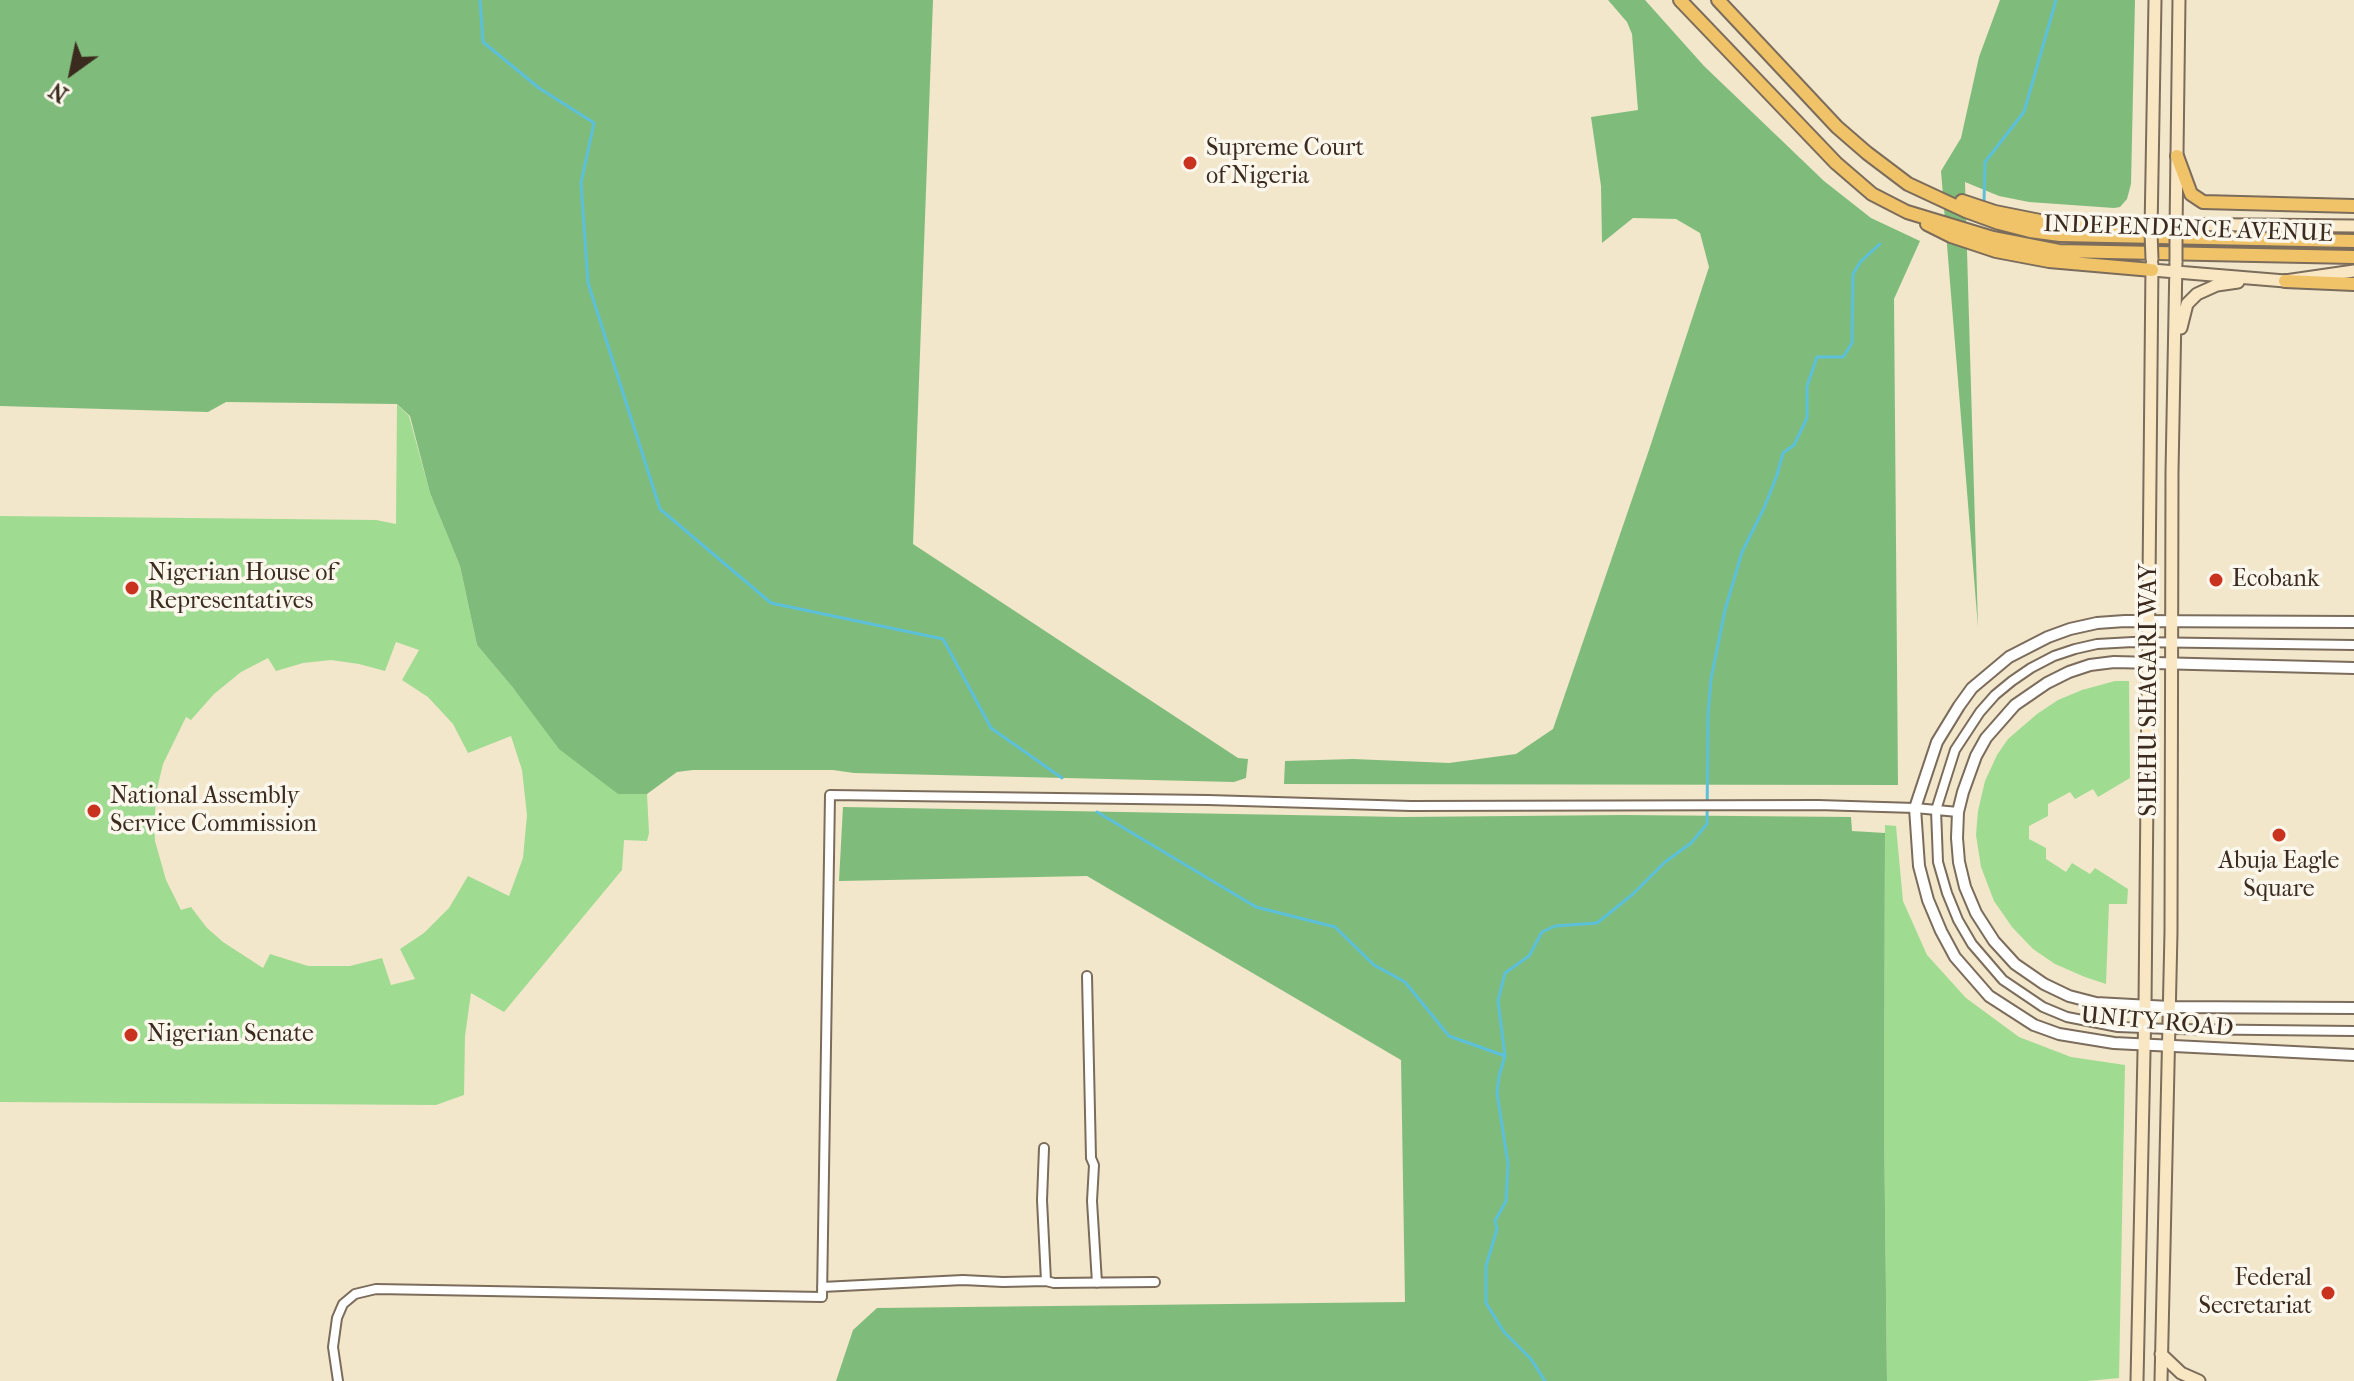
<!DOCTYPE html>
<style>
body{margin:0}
#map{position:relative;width:2354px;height:1381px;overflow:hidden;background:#f2e6cb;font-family:"IM FELL French Canon",serif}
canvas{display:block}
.north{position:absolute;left:32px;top:32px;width:80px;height:80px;-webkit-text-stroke:6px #fbf7ec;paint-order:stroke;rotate:213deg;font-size:22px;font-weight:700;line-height:32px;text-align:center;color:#3b2a1e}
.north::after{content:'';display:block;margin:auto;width:28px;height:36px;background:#3b2a1e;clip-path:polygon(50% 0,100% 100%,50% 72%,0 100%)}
</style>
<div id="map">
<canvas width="2354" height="1381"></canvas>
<div class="north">N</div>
</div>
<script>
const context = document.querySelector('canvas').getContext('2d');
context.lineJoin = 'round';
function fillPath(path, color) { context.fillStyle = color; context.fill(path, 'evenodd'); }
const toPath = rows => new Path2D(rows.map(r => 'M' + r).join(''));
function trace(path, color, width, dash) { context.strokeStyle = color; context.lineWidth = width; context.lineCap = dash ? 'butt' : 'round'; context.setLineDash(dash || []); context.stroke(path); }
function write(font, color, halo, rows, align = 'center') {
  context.font = font + ' "IM FELL French Canon",serif'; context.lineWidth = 7; context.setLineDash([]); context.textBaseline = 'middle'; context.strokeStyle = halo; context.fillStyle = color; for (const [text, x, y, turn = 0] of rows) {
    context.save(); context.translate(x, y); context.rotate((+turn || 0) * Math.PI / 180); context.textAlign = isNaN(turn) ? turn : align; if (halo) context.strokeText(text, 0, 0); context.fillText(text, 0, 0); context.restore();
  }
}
fillPath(toPath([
 [397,404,409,416,430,493,460,566,477,645,514,689,618,794,647,794,649,833,647,841,624,840,622,870,504,1012,471,993,465,1036,464,1095,436,1105,0,1102,0,516,376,520,396,524],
 [396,642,419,650,402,680,428,697,453,724,468,753,511,736,522,770,527,815,523,858,509,896,468,876,449,908,424,933,400,949,415,979,391,985,382,958,350,966,308,966,270,954,263,968,223,942,207,928,191,907,181,910,166,880,155,841,154,824,157,789,163,764,186,717,191,720,214,694,241,672,268,658,276,671,303,663,331,660,359,664,385,671],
 [2115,681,2129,681,2130,778,2098,797,2093,789,2075,799,2070,792,2048,804,2048,816,2029,826,2029,839,2046,848,2046,859,2066,872,2072,863,2090,874,2095,868,2128,889,2127,904,2109,904,2106,984,2085,977,2055,964,2033,949,2012,927,1994,901,1981,867,1976,835,1978,811,1985,781,1997,755,2008,739,2037,714,2058,700,2082,690],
 [1885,825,1896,826,1903,901,1927,955,1966,998,2019,1037,2071,1057,2125,1065,2119,1378,2087,1381,1887,1381,1884,1121]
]), '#9fdc91');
fillPath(toPath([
 [0,0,933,0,913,544,1238,758,1248,759,1246,778,1234,782,854,773,833,770,693,770,677,772,647,794,618,794,559,749,514,689,477,645,460,566,430,493,410,416,397,404,226,402,208,412,0,406],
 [1608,0,1645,0,1704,66,1824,181,1871,218,1920,241,1894,299,1898,785,1284,784,1285,761,1353,759,1449,763,1516,754,1553,729,1649,450,1709,267,1700,233,1676,219,1633,218,1602,243,1601,186,1591,117,1638,110,1632,34,1627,22],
 [2000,0,2135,0,2131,184,2127,199,2120,207,2114,208,2029,202,1999,196,1965,182,1978,627,1941,171,1961,138,1979,57],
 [843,807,1402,817,1624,815,1851,817,1852,831,1885,833,1884,1121,1887,1381,836,1381,853,1330,877,1308,1405,1302,1401,1060,1087,876,839,881]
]), '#7fbc7b');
trace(toPath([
 [480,0,483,42,539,88,594,123,581,183,588,283,660,509,771,603,943,639,991,728,1062,778],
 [1984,202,1985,162,2024,112,2056,0],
 [1097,812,1256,907,1335,927,1374,965,1405,982,1449,1036,1505,1056],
 [1545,1381,1531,1359,1504,1332,1486,1303,1486,1266,1497,1229,1495,1221,1506,1201,1508,1164,1497,1093,1499,1076,1505,1056,1498,1001,1505,973,1529,956,1542,932,1555,926,1597,923,1633,894,1665,862,1691,843,1707,824,1708,715,1711,679,1725,610,1742,552,1764,508,1777,475,1783,453,1794,445,1807,418,1807,386,1817,357,1843,357,1852,343,1853,274,1861,261,1880,244]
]), '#5dc0db', 3);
const minor = toPath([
 [2354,645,2133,642,2097,644,2075,649,2054,656,2031,668,2012,681,1995,695,1980,712,1955,750,1936,810,1938,862,1947,893,1958,920,1972,944,2003,980,2043,1007,2067,1017,2118,1027,2169,1029,2354,1031],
 [1087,976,1091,1158,1094,1165,1092,1201,1097,1283],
 [1044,1148,1042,1200,1046,1281],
 [822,1287,963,1280,1003,1282,1046,1281,1054,1283,1155,1282],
 [338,1381,333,1347,337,1318,343,1304,355,1294,376,1289,822,1297,830,795,1208,800,1411,806,1818,805,1915,808,1958,812]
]);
const tertiary = toPath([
 [2354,622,2125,621,2097,623,2070,629,2048,637,2009,657,1972,688,1959,706,1937,742,1915,808,1919,866,1928,900,1941,931,1955,957,1989,996,2034,1025,2059,1034,2114,1043,2354,1055],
 [2354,668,2114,662,2090,665,2069,672,2047,683,2015,705,1986,738,1976,756,1963,792,1958,812,1957,838,1959,862,1965,887,1976,913,1994,941,2015,964,2044,984,2069,996,2096,1003,2169,1007,2354,1008]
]);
const secondary = toPath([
 [2151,224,2354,226],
 [2176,230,2179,0],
 [2151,231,2155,0],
 [2152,270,2285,281,2354,271],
 [2181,328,2187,304,2197,294,2217,285,2238,282],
 [2161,1354,2181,1373,2199,1381],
 [2137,1381,2145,1005,2152,264],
 [2161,1381,2171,932,2172,472,2176,261]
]);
const primary = toPath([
 [1680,0,1836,163,1872,194,1907,212,1993,238,2059,251,2354,257],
 [1718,0,1837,127,1867,153,1908,184,1966,211,1999,223,2030,231,2060,235,2354,241],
 [2177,156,2191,194,2203,202,2354,206],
 [1962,201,1995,212,2045,222,2101,226,2151,224],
 [1927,224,1951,236,1996,251,2049,261,2152,270],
 [2285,281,2354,284]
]);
trace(minor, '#7b6c5b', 12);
trace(tertiary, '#7b6c5b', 14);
trace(secondary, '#7b6c5b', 15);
trace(primary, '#7b6c5b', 16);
trace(minor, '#fff', 8);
trace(tertiary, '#fff', 10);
trace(secondary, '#f9e7c3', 11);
trace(primary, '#f0c369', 12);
const secondaryBridge = toPath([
 [2176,230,2176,261],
 [2151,232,2152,259]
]);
trace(secondaryBridge, '#7b6c5b', 15, []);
trace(secondaryBridge, '#f9e7c3', 11);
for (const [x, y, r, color] of [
 [1190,163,8,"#c8321e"],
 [2216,580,8,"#c8321e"],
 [132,588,8,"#c8321e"],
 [94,811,8,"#c8321e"],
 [2279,835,8,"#c8321e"],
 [131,1035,8,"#c8321e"],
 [2328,1293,8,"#c8321e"]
]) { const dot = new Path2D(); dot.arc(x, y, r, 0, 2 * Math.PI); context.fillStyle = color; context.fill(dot); trace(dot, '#fbf7ec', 3); }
write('24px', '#3b2a1e', '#fbf7ec', [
 ["Supreme Court",1206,149],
 ["of Nigeria",1206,177],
 ["Nigerian House of",148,574],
 ["Representatives",148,602],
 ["Ecobank",2232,580],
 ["National Assembly",110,797],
 ["Service Commission",110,825],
 ["Abuja Eagle",2279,862,"center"],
 ["Square",2279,890,"center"],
 ["Nigerian Senate",147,1035],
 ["Federal",2312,1279,"right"],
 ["Secretariat",2312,1307,"right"]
], 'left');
write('24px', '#3b2a1e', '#fbf7ec', [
 ["INDEPENDENCE AVENUE",2188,230,2],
 ["SHEHU SHAGARI WAY",2150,690,-90],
 ["UNITY ROAD",2157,1023,5]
]);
</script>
